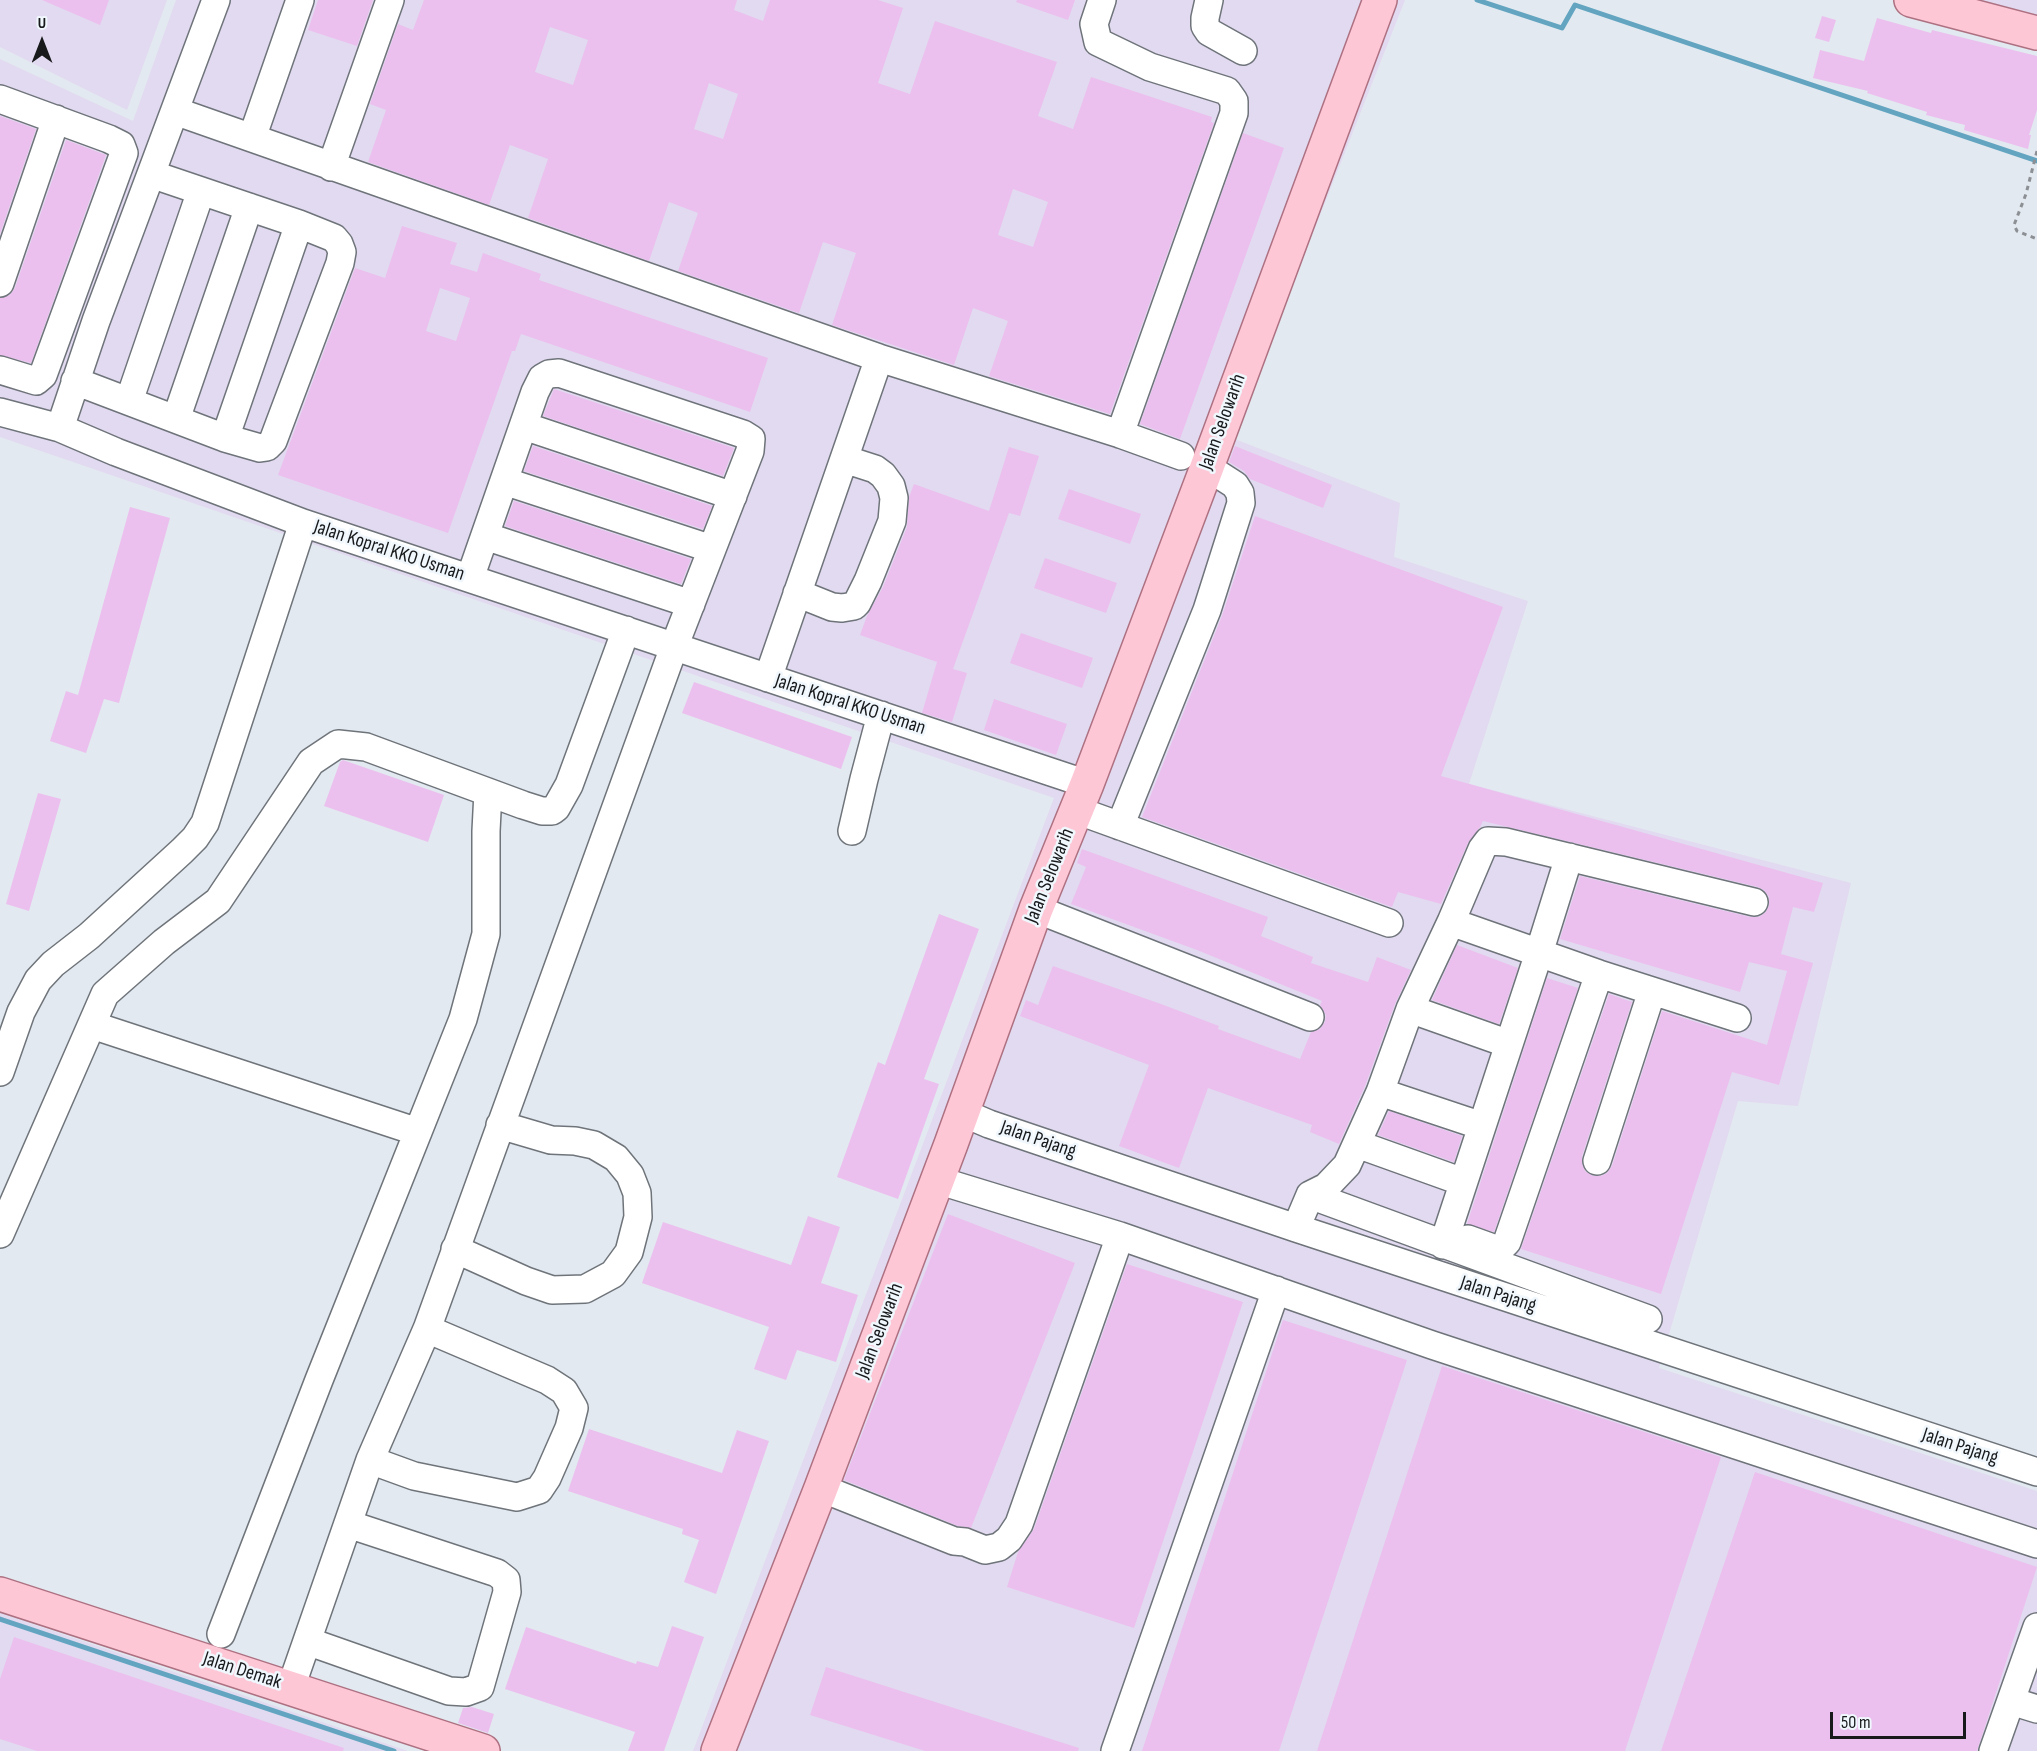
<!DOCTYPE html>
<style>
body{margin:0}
#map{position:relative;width:2037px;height:1751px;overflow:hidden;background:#e3e9f0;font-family:"Sofia Sans Condensed",sans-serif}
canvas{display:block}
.north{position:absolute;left:12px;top:12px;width:60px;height:60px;-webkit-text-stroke:4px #f0f7fd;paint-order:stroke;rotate:0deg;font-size:16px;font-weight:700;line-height:24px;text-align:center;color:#17191b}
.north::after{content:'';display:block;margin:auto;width:21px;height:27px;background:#17191b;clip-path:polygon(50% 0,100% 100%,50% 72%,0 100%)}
.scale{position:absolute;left:1830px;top:1712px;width:136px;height:27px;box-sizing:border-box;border:3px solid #17191b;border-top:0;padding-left:8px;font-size:18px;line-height:21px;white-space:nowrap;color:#17191b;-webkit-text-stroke:4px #f0f7fd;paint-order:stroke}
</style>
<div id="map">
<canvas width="2037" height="1751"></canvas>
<div class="north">U</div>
<div class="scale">50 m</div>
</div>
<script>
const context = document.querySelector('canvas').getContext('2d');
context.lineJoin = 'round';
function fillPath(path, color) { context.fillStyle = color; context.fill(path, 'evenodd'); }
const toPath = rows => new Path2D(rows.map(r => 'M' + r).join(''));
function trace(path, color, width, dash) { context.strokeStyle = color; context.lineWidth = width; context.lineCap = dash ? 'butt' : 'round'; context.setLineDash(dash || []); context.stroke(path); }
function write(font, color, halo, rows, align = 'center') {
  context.font = font + ' "Sofia Sans Condensed",sans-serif'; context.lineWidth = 5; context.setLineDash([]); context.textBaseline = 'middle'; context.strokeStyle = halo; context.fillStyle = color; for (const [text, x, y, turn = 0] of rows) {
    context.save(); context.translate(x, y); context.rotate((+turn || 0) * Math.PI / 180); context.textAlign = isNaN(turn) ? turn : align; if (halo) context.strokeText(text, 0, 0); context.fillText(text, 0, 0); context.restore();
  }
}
fillPath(toPath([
 [0,0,167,0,127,110,0,47],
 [176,0,1405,0,1232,438,1400,503,1394,557,1528,601,1469,784,1851,883,1798,1106,1738,1101,1659,1368,2037,1491,2037,1751,693,1751,1054,798,0,437,0,59,133,121],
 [1971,0,2037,0,2037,18],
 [0,1613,408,1751,0,1751]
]), '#e2daf0');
trace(toPath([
 [1477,0,1562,28,1575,5,2037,161],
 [0,1619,394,1751]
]), '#63a5c0', 5);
fillPath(toPath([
 [42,0,109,0,100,25],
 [318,0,373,0,357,46,308,30],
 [424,0,737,0,734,10,763,21,770,0,878,0,903,8,878,83,910,94,935,21,1057,62,1038,116,1073,129,1091,77,1212,117,1211,122,1214,123,1110,414,989,376,1008,321,973,308,954,365,832,325,856,253,823,242,799,313,678,271,698,213,669,202,649,261,528,218,548,159,510,145,489,205,368,162,386,110,370,104,398,24,413,30],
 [550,27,588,40,573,85,535,72],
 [709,83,738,94,723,139,694,129],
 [1013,189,1048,202,1033,247,998,235],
 [1017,0,1075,0,1068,20,1016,2],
 [1822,16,1836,20,1829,42,1815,38],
 [1877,18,1931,33,1932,30,2037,56,2037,110,2029,135,2031,135,2028,149,1964,130,1965,125,1926,115,1927,112,1867,93,1868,91,1813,78,1820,50,1864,61],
 [0,116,36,129,0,234],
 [1243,133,1284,148,1180,439,1140,424],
 [66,140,106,155,31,363,0,355,0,298,10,295,15,288],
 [402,226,457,243,450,264,477,272,483,253,541,274,539,280,768,358,750,412,521,334,515,351,512,351,448,533,278,475,355,268,385,278],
 [440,288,470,298,456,341,426,331],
 [554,389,734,448,723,476,543,416],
 [533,446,712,506,703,529,524,471],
 [1235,446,1332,485,1323,508,1250,479,1244,471,1229,462],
 [1009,447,1039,456,1020,516,1009,513,953,669,967,673,952,722,922,713,937,662,860,635,867,616,883,587,907,527,909,497,914,484,989,511],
 [1069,489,1141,514,1130,544,1058,519],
 [514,501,691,559,681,584,505,526],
 [130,507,170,518,119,703,104,699,86,753,50,741,66,691,78,695],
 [1255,516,1503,607,1441,776,1823,883,1814,912,1793,907,1781,954,1813,963,1779,1085,1732,1072,1661,1294,1521,1249,1609,994,1632,1002,1582,1156,1582,1164,1585,1171,1593,1176,1601,1176,1607,1173,1612,1166,1662,1011,1767,1045,1787,971,1749,962,1740,992,1560,939,1580,876,1750,917,1759,917,1766,912,1769,905,1769,897,1764,890,1758,887,1483,821,1480,827,1468,843,1441,904,1398,892,1392,907,1142,817,1222,616],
 [1045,558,1117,583,1106,613,1034,588],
 [1021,633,1093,658,1082,688,1010,663],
 [694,682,852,737,841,769,682,713],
 [994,699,1067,724,1056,755,984,730],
 [343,760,444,795,428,842,324,806,340,762],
 [38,793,61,799,29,911,6,904],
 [1082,849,1268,917,1261,936,1313,957,1311,963,1368,982,1377,957,1411,970,1395,1004,1365,1086,1339,1144,1310,1132,1312,1125,1208,1088,1179,1168,1119,1146,1149,1065,1020,1016,1026,1000,1038,1005,1053,966,1161,1004,1219,1026,1218,1029,1300,1059,1311,1032,1320,1029,1325,1022,1326,1015,1320,1005,1322,1001,1197,950,1071,904,1086,867,1077,863],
 [939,914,979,929,924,1079,939,1084,898,1199,837,1177,878,1062,885,1065],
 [1457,945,1518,968,1499,1024,1432,1000],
 [1547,978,1578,988,1494,1232,1467,1224],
 [1389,1111,1462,1136,1454,1162,1378,1135],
 [948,1214,1075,1263,971,1528,958,1526,844,1480],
 [808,1216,840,1227,821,1283,858,1295,836,1362,797,1350,786,1380,754,1369,769,1327,642,1283,663,1222,791,1265],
 [1127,1264,1243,1302,1134,1628,1007,1587,1018,1552,1034,1529],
 [1283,1320,1407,1360,1279,1751,1142,1751],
 [1442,1366,1721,1457,1625,1751,1317,1751],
 [589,1429,722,1473,737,1430,769,1441,716,1594,684,1582,699,1540,682,1534,683,1529,568,1491],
 [1755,1472,2037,1567,1977,1751,1661,1751],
 [672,1626,704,1637,664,1751,628,1751,635,1732,505,1689,526,1627,636,1664,637,1661,658,1667],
 [14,1637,344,1748,343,1751,37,1751,0,1739,0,1679],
 [826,1667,1079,1748,1078,1751,925,1751,810,1715],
 [472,1707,494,1714,488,1733,458,1723,463,1708]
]), '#ebc0ee');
const minor = toPath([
 [216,0,96,321,60,428,116,452,303,523],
 [1102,0,1094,24,1098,42,1150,67,1227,91,1234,101,1234,113,1120,434],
 [1209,0,1205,18,1205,26,1209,32,1243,51],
 [0,99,109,139,121,145,124,153,43,375,36,381,0,370],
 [175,111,879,358,1120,434,1181,456],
 [252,138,300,0],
 [331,167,390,0],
 [0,283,56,119],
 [75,381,225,438,260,448,267,447,273,441,279,425,340,263,342,252,339,244,334,238,299,224,151,174],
 [129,401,201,191],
 [0,412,60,428],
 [176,419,249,207],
 [524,426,733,496],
 [225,438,299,224],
 [504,481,712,549],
 [485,536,691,604],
 [797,593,832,607,842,608,854,606,857,603,868,581,892,521,894,498,891,486,883,475,875,469,844,459],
 [768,678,879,358],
 [1076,810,1389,923],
 [1120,826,1207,610,1241,503,1240,493,1235,485,1207,467],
 [852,831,864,779,881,715],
 [1036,909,1310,1017],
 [1451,922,1599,974,1737,1018],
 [1410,1009,1509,1044],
 [92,1025,418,1132],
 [0,1072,21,1012,38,980,53,964,89,936,182,851,195,838,205,823,303,523,1087,784],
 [1380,1092,1482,1126],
 [961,1112,989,1124,1296,1228,2037,1472],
 [1357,1144,1463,1182],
 [1597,1161,1652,991],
 [937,1180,1120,1236,1432,1345,2037,1544],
 [1310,1195,1648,1319],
 [1296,1228,1310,1195,1326,1187,1347,1165,1380,1092,1410,1009,1451,922,1482,849,1488,841,1506,842,1754,902],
 [0,1234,105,994,164,942,218,901,311,762,338,744,366,747,523,805,542,811,552,811,556,808,569,785,626,630],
 [1468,1239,1493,1248,1501,1248,1507,1242,1599,974],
 [1443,1245,1539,953,1569,857],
 [455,1249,526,1281,552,1290,585,1289,613,1274,629,1252,638,1217,637,1193,630,1175,616,1158,594,1145,575,1141,551,1140,500,1125],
 [370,1460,414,1476,517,1497,539,1490,547,1478,569,1428,574,1408,564,1391,547,1380,427,1329],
 [821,1488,954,1541,965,1542,985,1550,999,1547,1009,1539,1019,1524,1120,1236],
 [221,1634,319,1380,463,1019,486,934,486,831,488,792],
 [307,1641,449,1691,466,1692,480,1687,507,1592,506,1580,497,1573,348,1524],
 [291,1687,370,1460,427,1329,674,647,750,451,751,439,743,434,559,373,549,374,542,378,535,392,470,578],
 [2011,1701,2037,1709],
 [1115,1751,1276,1290],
 [1993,1751,2037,1627]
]);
const major = toPath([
 [1911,0,2037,33],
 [0,1594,483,1751],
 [718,1751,821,1488,951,1144,1036,909,1087,784,1207,467,1380,0]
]);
trace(minor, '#6e747a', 30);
trace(major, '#ad7182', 36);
trace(toPath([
 [2037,151,2026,194,2014,225,2017,231,2037,239]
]), '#8c9095', 3, [4.5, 4.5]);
trace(minor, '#fff', 27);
trace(major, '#fec7d5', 33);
write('20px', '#17191b', '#f0f7fd', [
 ["Jalan Selowarih",1223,422,-70],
 ["Jalan Kopral KKO Usman",389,551,18],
 ["Jalan Kopral KKO Usman",850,705,18],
 ["Jalan Selowarih",1050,876,-68],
 ["Jalan Pajang",1038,1140,19],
 ["Jalan Pajang",1498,1295,18],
 ["Jalan Selowarih",880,1331,-69],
 ["Jalan Pajang",1960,1447,18],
 ["Jalan Demak",242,1671,18]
]);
</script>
